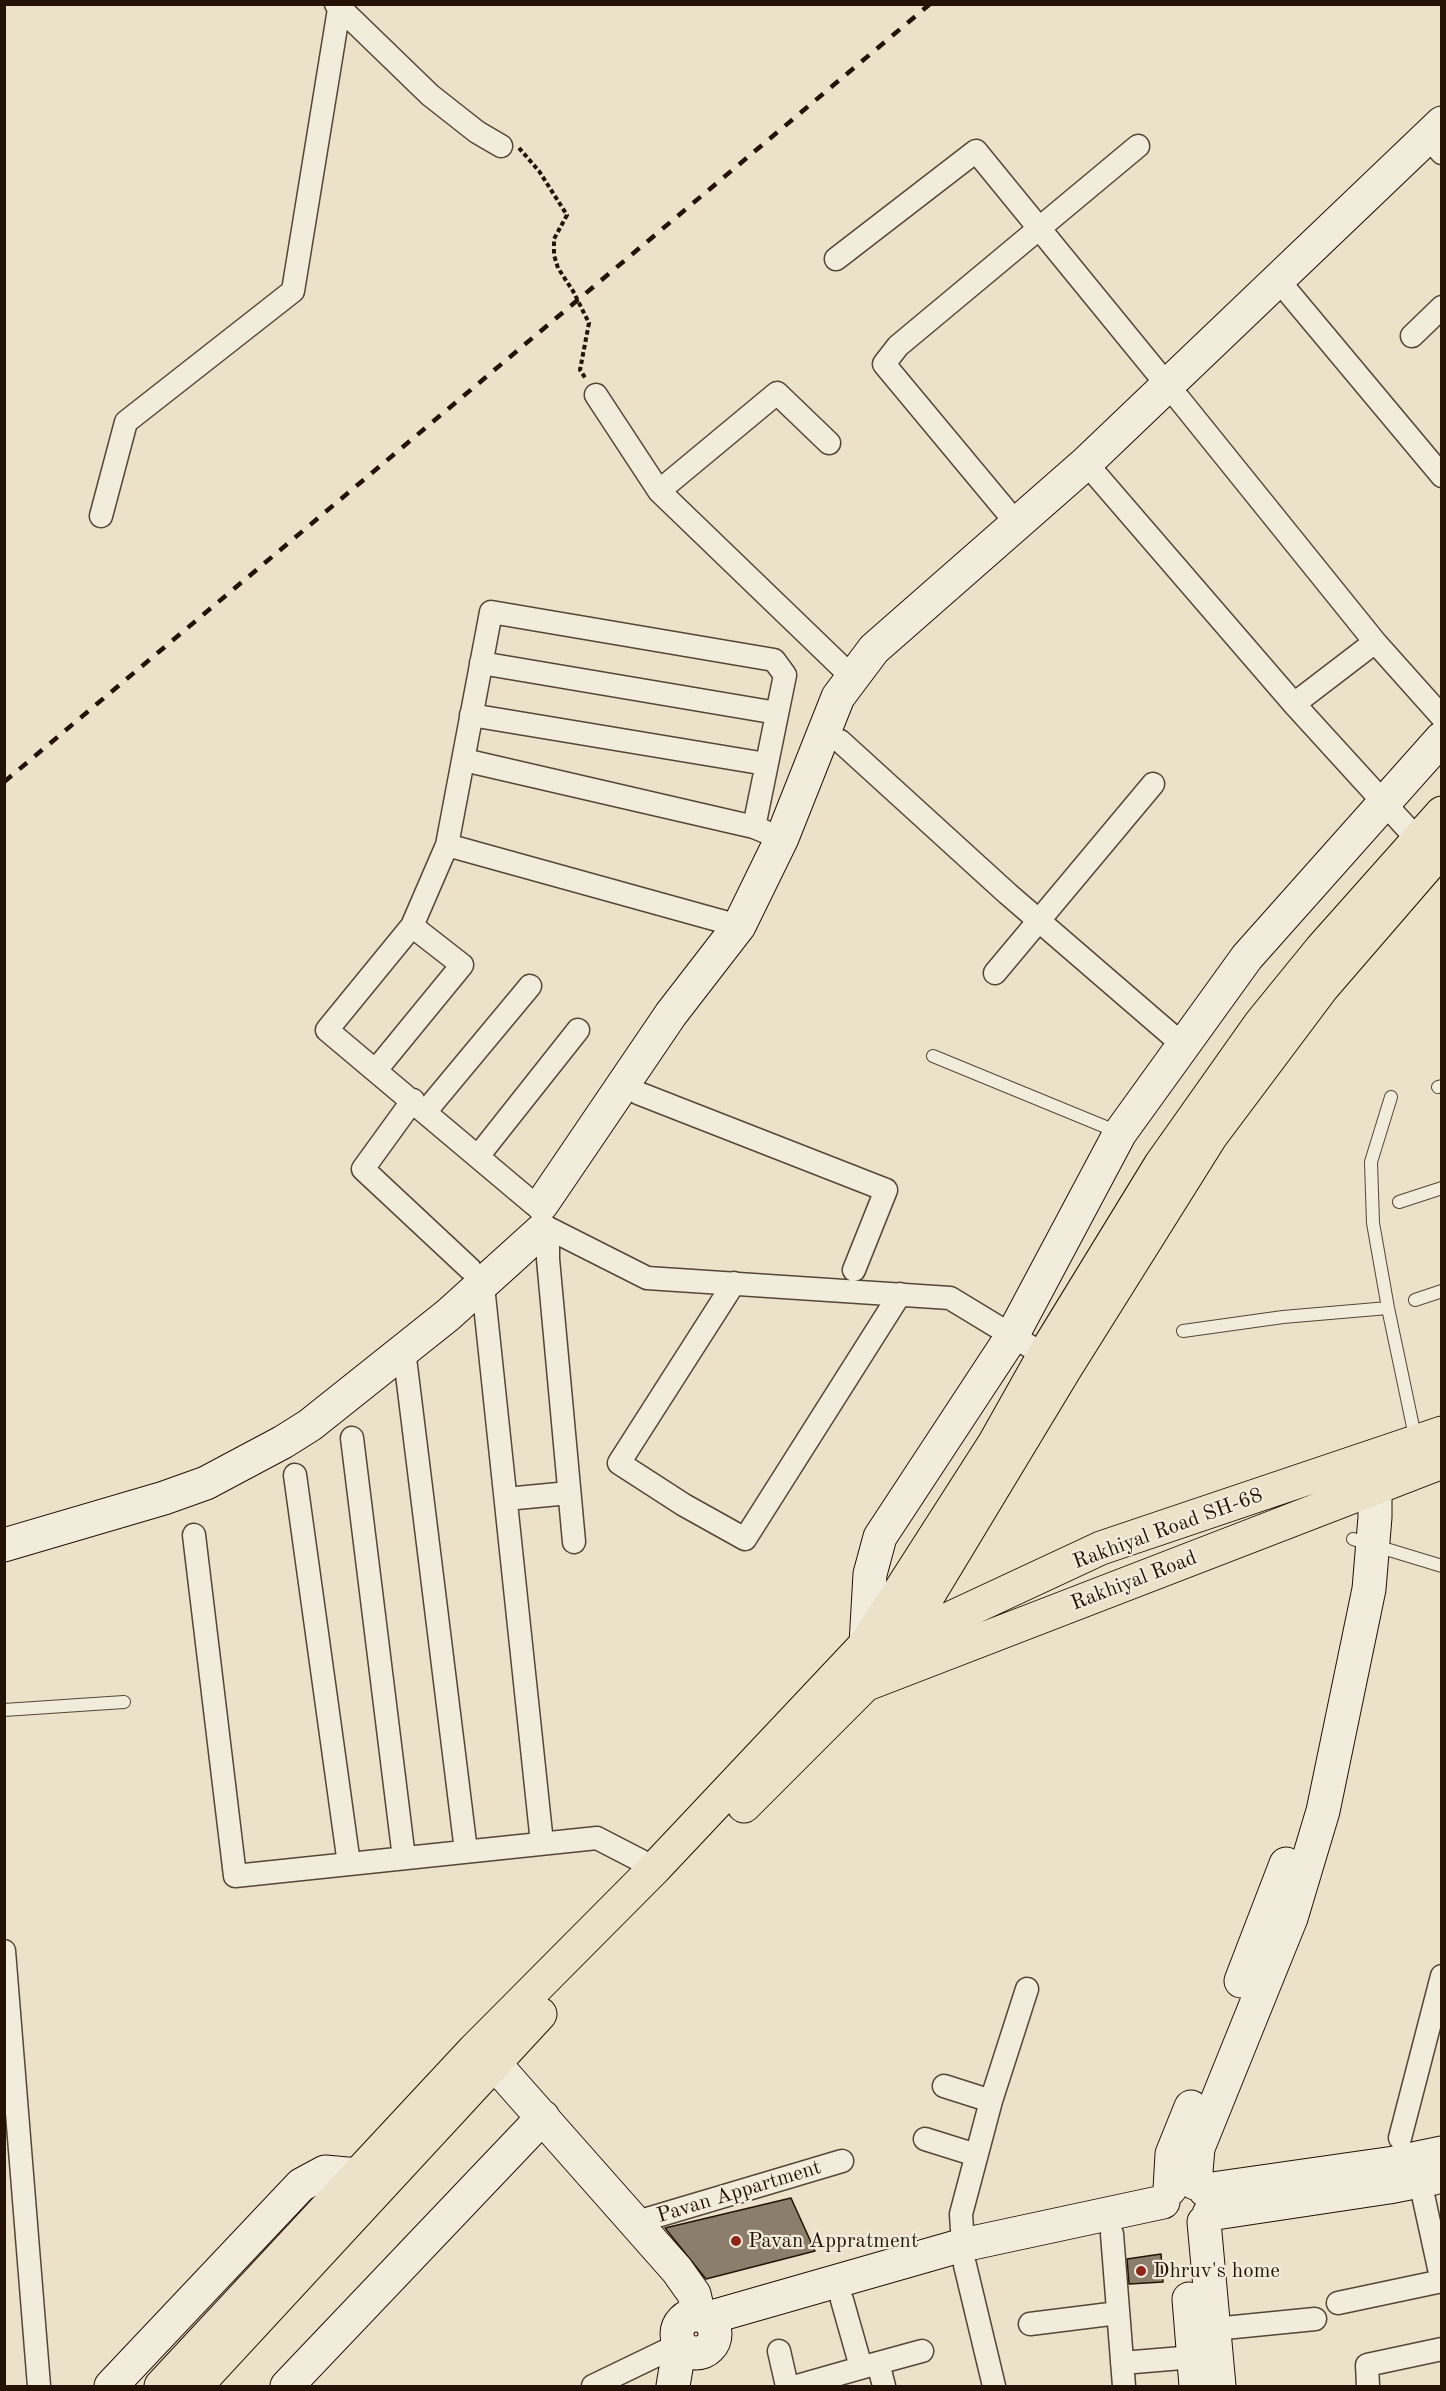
<!DOCTYPE html>
<style>
body{margin:0}
#map{position:relative;width:1446px;height:2391px;overflow:hidden;background:#ebe2c9;font-family:"Old Standard TT",serif}
canvas{display:block}
.frame{position:absolute;inset:0;border:6px solid #231205;pointer-events:none}
</style>
<div id="map">
<canvas width="1446" height="2391"></canvas>
<div class="frame"></div>
</div>
<script>
const context = document.querySelector('canvas').getContext('2d');
context.lineJoin = 'round';
function fillPath(path, color) { context.fillStyle = color; context.fill(path, 'evenodd'); }
const toPath = rows => new Path2D(rows.map(r => 'M' + r).join(''));
function trace(path, color, width, dash) { context.strokeStyle = color; context.lineWidth = width; context.lineCap = dash ? 'butt' : 'round'; context.setLineDash(dash || []); context.stroke(path); }
function write(font, color, halo, rows, align = 'center') {
  context.font = font + ' "Old Standard TT",serif'; context.lineWidth = 4.5; context.setLineDash([]); context.textBaseline = 'middle'; context.strokeStyle = halo; context.fillStyle = color; for (const [text, x, y, turn = 0] of rows) {
    context.save(); context.translate(x, y); context.rotate((+turn || 0) * Math.PI / 180); context.textAlign = isNaN(turn) ? turn : align; if (halo) context.strokeText(text, 0, 0); context.fillText(text, 0, 0); context.restore();
  }
}
const building = toPath([
 [791,2198,815,2251,706,2279,665,2228,791,2198],
 [1161,2254,1163,2282,1129,2284,1127,2259,1161,2254]
]);
fillPath(building, '#8b7e6b');
trace(building, '#231205', 1.5);
const lane = toPath([
 [933,1056,1118,1132],
 [1438,1087,1442,1086],
 [1399,1202,1442,1188],
 [1415,1300,1442,1291],
 [1388,1308,1373,1223,1371,1162,1391,1097],
 [1183,1331,1283,1317,1388,1308,1416,1441],
 [1353,1539,1442,1566],
 [4,1710,124,1702]
]);
const street = toPath([
 [336,4,430,95,477,132,501,146],
 [1427,137,1442,153],
 [836,259,976,151,1168,386],
 [1289,293,1442,476],
 [1412,336,1442,307],
 [596,395,659,491],
 [1179,399,1375,642,1294,704],
 [829,443,777,393,659,491,852,677],
 [1086,463,1294,704,1418,840],
 [101,516,126,422,293,291,339,9],
 [1018,525,884,364,898,346,1138,146],
 [1375,642,1442,717],
 [481,663,777,713],
 [471,715,766,764],
 [840,741,1008,894,1183,1045],
 [464,760,754,827,766,832],
 [412,926,447,845],
 [739,926,447,845,491,612,774,660,785,675,754,827],
 [995,973,1153,784],
 [376,1070,462,965,412,926,327,1030,535,1205],
 [638,1093,886,1190,854,1270],
 [413,1100,363,1169,470,1269],
 [426,1111,530,986],
 [479,1155,578,1030],
 [734,1283,619,1463,684,1505,745,1539,900,1294],
 [483,1286,542,1843],
 [404,1350,466,1851],
 [352,1438,404,1858],
 [295,1475,349,1864],
 [506,1499,569,1493],
 [194,1535,235,1876,597,1838,655,1868],
 [574,1542,548,1259,548,1228,647,1278,950,1298,1044,1355],
 [4,1951,39,2386],
 [944,2086,991,2101],
 [1400,2138,1442,1976],
 [925,2139,976,2155],
 [1420,2181,1442,2282],
 [637,2222,842,2161],
 [1112,2234,1124,2386],
 [963,2245,961,2214,991,2101,1027,1989],
 [965,2265,994,2386],
 [842,2300,861,2367],
 [1338,2303,1442,2281],
 [1030,2324,1118,2313],
 [1214,2329,1315,2319],
 [779,2351,787,2386],
 [878,2363,922,2351],
 [1122,2363,1194,2357],
 [593,2386,680,2344],
 [797,2386,878,2363,884,2386],
 [1368,2386,1367,2365,1442,2349]
]);
const secondary = toPath([
 [542,1204,671,1014,739,926,782,838,838,697,874,649,1086,463,1442,123],
 [4,1545,164,1498,206,1483,283,1442,310,1425,448,1315,542,1230],
 [866,1644,870,1574,880,1537,1012,1336,1120,1133,1247,957,1442,738],
 [1241,1981,1286,1864],
 [494,2063,677,2270,694,2294,699,2315],
 [1195,2183,1198,2148,1291,1918,1323,1811,1369,1589,1375,1517,1375,1488,1370,1460],
 [1170,2189,1172,2154,1191,2107],
 [1205,2190,1394,2163,1442,2153],
 [1209,2214,1389,2187,1434,2178],
 [1204,2222,1219,2386],
 [1189,2299,1196,2386],
 '677 2334a19 19 0 1 1 38 0a19 19 0 1 1-38 0Z',
 [708,2318,963,2245,1163,2202],
 [111,2386,301,2185,325,2172,358,2175],
 [287,2386,543,2117],
 [673,2386,680,2344]
]);
const primary = toPath([
 [895,1644,1101,1548,1442,1433],
 [867,1684,1442,1462],
 [744,1806,866,1684,899,1644,1065,1369,1211,1136,1322,988,1442,849],
 [161,2386,474,2050,655,1868,866,1644,994,1444,1044,1355,1161,1164,1260,1024,1321,949,1442,813],
 [196,2386,540,2014]
]);
trace(lane, '#554636', 14);
trace(street, '#554636', 25);
trace(secondary, '#231205', 35);
trace(primary, '#231205', 35);
trace(toPath([
 [519,148,539,171,567,215,554,239,554,255,558,268,573,291,589,323,580,370,586,379]
]), '#231205', 4, [4.5, 3]);
trace(lane, '#f2ecdc', 12);
trace(street, '#f2ecdc', 22);
trace(secondary, '#f2ecdc', 33);
trace(primary, '#ebe2c9', 33);
trace(toPath([
 [4,782,930,4]
]), '#231205', 4.5, [10, 10]);
for (const [x, y, r, color] of [
 [736,2241,6,"#8f2418"],
 [1141,2271,6,"#8f2418"]
]) { const dot = new Path2D(); dot.arc(x, y, r, 0, 2 * Math.PI); context.fillStyle = color; context.fill(dot); trace(dot, '#f2ecdc', 2); }
write('21px', '#231205', '#f2ecdc', [
 ["Rakhiyal Road SH-68",1168,1529,-20],
 ["Rakhiyal Road",1134,1581,-21],
 ["Pavan Appartment",739,2192,-17]
]);
write('21px', '#231205', '#f2ecdc', [
 ["Pavan Appratment",748,2241],
 ["Dhruv's home",1153,2271]
], 'left');
</script>
